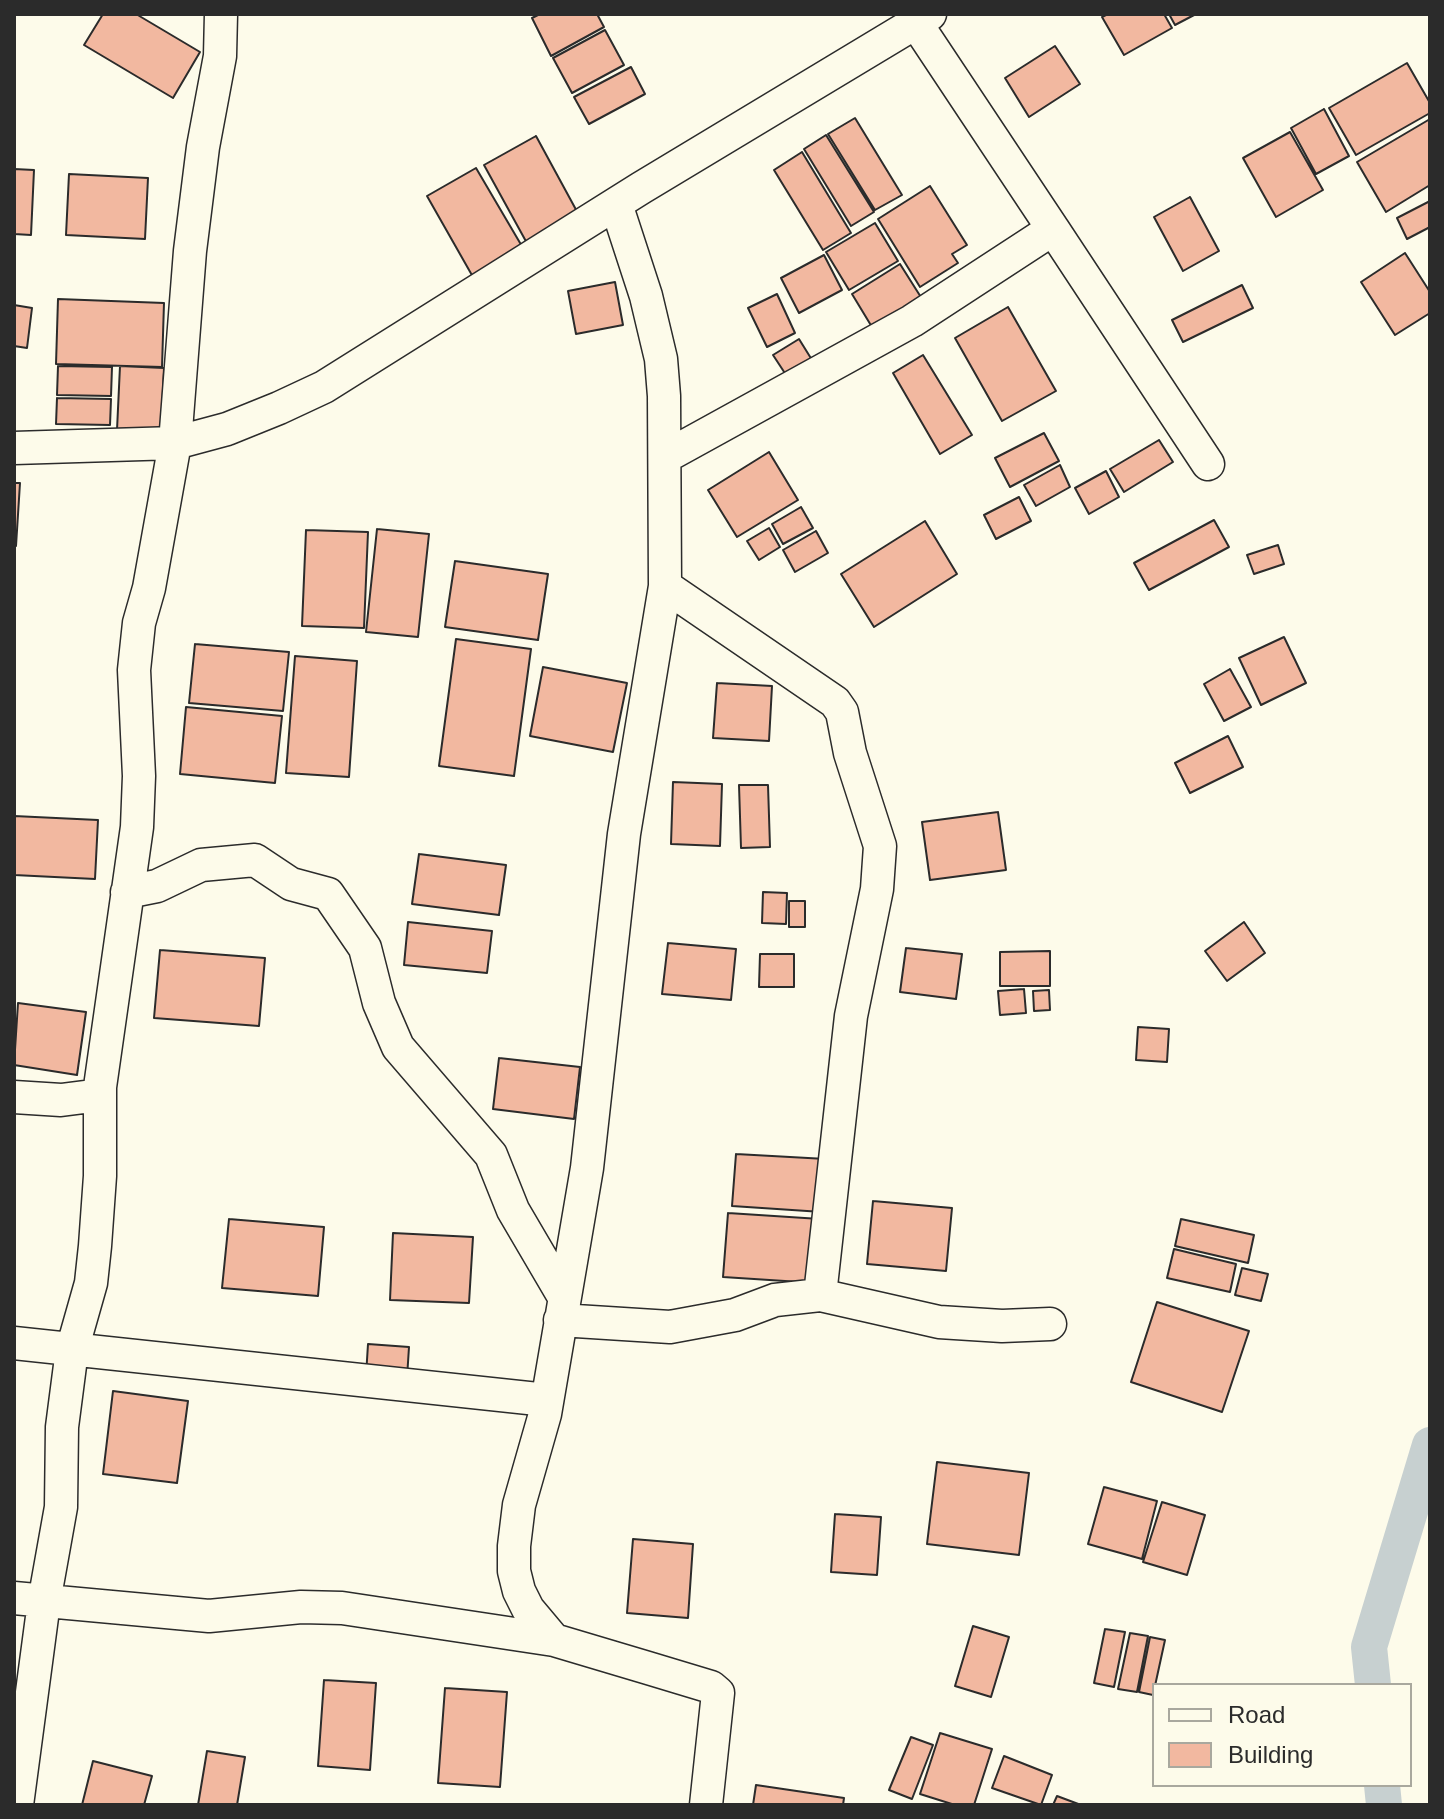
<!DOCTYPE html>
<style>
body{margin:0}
#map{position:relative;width:1444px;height:1819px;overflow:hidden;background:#fdfbea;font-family:Helvetica,sans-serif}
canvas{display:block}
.frame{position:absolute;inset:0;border:16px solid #2b2b2b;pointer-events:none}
.legend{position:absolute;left:1152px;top:1683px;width:260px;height:104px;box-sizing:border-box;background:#fdfbea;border:2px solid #a9a89e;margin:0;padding:10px 14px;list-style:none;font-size:24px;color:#2b2b2b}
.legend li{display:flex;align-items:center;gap:16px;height:40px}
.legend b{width:40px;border:2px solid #a9a89e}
</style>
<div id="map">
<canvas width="1444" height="1819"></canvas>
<div class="frame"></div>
<ul class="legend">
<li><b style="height:10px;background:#fdfbea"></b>Road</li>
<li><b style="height:22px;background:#f2b8a0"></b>Building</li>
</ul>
</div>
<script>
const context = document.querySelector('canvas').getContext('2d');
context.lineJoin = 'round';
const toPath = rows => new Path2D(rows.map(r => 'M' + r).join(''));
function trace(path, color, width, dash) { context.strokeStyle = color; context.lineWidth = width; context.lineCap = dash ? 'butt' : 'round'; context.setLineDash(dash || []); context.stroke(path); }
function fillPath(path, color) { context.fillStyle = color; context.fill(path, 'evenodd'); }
trace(toPath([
 [1373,1685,1369,1647,1430,1445],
 [1382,1785,1384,1805]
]), '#c7d0d0', 36);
const building = toPath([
 [103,14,136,14,200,52,173,98,84,45,103,14],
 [540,14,597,14,604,27,551,56,532,18,540,14],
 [1108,14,1164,14,1172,28,1124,55,1102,17,1108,14],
 [1169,14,1196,14,1175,25,1169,14],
 [605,30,624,65,572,93,553,58,605,30],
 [1055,46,1080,84,1029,117,1005,78,1055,46],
 [1407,63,1430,103,1430,113,1356,155,1329,108,1407,63],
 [631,67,645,94,589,124,574,97,631,67],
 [1324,109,1349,156,1316,174,1291,128,1324,109],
 [855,118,902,195,875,210,828,134,855,118],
 [1430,119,1430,185,1386,212,1357,162,1430,119],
 [1290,132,1323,190,1276,217,1243,158,1290,132],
 [826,135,874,212,851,226,804,149,826,135],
 [536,136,580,217,528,245,484,165,536,136],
 [802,152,851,233,823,250,774,170,802,152],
 [476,168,523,248,473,277,427,196,476,168],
 [14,169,34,170,31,235,14,234,14,169],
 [69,174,148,178,145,239,66,235,69,174],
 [930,186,967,245,952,254,958,263,920,287,878,219,930,186],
 [1190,197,1219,251,1183,271,1154,217,1190,197],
 [1430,201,1430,227,1407,239,1397,218,1430,201],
 [875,223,898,261,849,290,826,252,875,223],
 [1405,253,1430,292,1430,313,1395,335,1361,282,1405,253],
 [824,255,842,290,799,313,781,278,824,255],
 [900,264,924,302,875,332,852,294,900,264],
 [615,282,623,325,576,334,568,291,615,282],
 [1242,285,1253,308,1183,342,1172,320,1242,285],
 [777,294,795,333,767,347,748,308,777,294],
 [58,299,164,303,162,367,56,364,58,299],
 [14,305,32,308,27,348,14,346,14,305],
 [1008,307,1056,391,1002,421,955,338,1008,307],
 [799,339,817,368,792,384,773,355,799,339],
 [923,355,972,435,940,454,893,373,923,355],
 [58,366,112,367,111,396,57,395,58,366],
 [120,366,164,368,161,431,117,430,120,366],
 [57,398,111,399,110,425,56,424,57,398],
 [1044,433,1059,461,1010,487,995,458,1044,433],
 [1159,440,1173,462,1124,492,1110,469,1159,440],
 [769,452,798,500,737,537,708,490,769,452],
 [1060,465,1070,487,1036,506,1024,485,1060,465],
 [1106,471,1119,497,1089,514,1075,488,1106,471],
 [14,483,20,483,16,546,14,545,14,483],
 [1019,497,1031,521,996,539,984,515,1019,497],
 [801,507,813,528,783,544,772,524,801,507],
 [1214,520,1229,547,1149,590,1134,563,1214,520],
 [925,521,957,574,874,627,841,574,925,521],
 [769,528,780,547,759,560,747,541,769,528],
 [377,529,429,534,418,637,366,632,377,529],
 [306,530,368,532,364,628,302,626,306,530],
 [816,531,828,553,795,572,783,550,816,531],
 [1278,545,1284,564,1254,574,1247,555,1278,545],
 [455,561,548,574,538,640,445,627,455,561],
 [1284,637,1306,683,1261,705,1239,658,1284,637],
 [456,639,531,649,514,776,439,766,456,639],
 [195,644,289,652,283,711,189,703,195,644],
 [295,656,357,661,349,777,286,773,295,656],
 [543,667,627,683,613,752,530,736,543,667],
 [1230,669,1251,707,1224,721,1204,684,1230,669],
 [717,683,772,686,769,741,713,738,717,683],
 [186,707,282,716,275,783,180,774,186,707],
 [1228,736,1243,767,1190,793,1175,763,1228,736],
 [673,782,722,784,720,846,671,844,673,782],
 [739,785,768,785,770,847,741,848,739,785],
 [998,812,1006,870,930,880,922,822,998,812],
 [14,816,98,820,95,879,14,875,14,816],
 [419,854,506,865,499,915,412,904,419,854],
 [763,892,787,893,786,924,762,923,763,892],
 [789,901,805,901,805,927,789,927,789,901],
 [408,922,492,931,487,973,404,965,408,922],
 [1244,922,1265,953,1227,981,1205,951,1244,922],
 [668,943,736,949,731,1000,662,994,668,943],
 [906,948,962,954,956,999,900,992,906,948],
 [160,950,265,958,259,1026,154,1018,160,950],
 [1050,951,1050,986,1000,986,1000,952,1050,951],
 [760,954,794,954,794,987,759,987,760,954],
 [1024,989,1026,1013,1000,1015,998,991,1024,989],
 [1049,990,1050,1010,1034,1011,1033,991,1049,990],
 [18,1003,86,1012,77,1075,14,1065,18,1003],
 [1138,1027,1169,1029,1167,1062,1136,1060,1138,1027],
 [499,1058,580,1067,574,1119,493,1109,499,1058],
 [736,1154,826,1159,822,1212,732,1206,736,1154],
 [873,1201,952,1208,946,1271,867,1264,873,1201],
 [728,1213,820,1219,816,1283,723,1277,728,1213],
 [229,1219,324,1227,318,1296,222,1288,229,1219],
 [1181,1219,1254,1235,1248,1263,1175,1246,1181,1219],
 [393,1233,473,1237,469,1303,390,1300,393,1233],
 [1174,1249,1236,1264,1230,1292,1167,1278,1174,1249],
 [1242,1268,1268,1274,1261,1301,1235,1295,1242,1268],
 [1157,1302,1249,1331,1222,1412,1131,1382,1157,1302],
 [368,1344,409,1347,407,1378,366,1376,368,1344],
 [113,1391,188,1401,177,1483,103,1474,113,1391],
 [937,1462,1029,1473,1019,1555,927,1544,937,1462],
 [1104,1487,1157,1501,1142,1559,1088,1544,1104,1487],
 [1162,1502,1205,1515,1187,1575,1143,1562,1162,1502],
 [835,1514,881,1517,877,1575,831,1572,835,1514],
 [633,1539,693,1544,688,1618,627,1613,633,1539],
 [973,1626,1009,1637,991,1697,955,1686,973,1626],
 [1105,1629,1125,1632,1114,1687,1094,1683,1105,1629],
 [1130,1633,1148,1636,1137,1692,1118,1689,1130,1633],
 [1150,1637,1165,1640,1153,1695,1139,1692,1150,1637],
 [324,1680,376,1683,370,1770,318,1766,324,1680],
 [445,1688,507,1692,500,1787,438,1783,445,1688],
 [940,1733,992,1749,974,1805,955,1805,920,1794,940,1733],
 [911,1737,933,1745,912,1799,889,1790,911,1737],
 [207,1751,245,1757,237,1805,198,1805,207,1751],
 [1004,1756,1052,1775,1041,1805,992,1788,1004,1756],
 [93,1761,152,1776,144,1805,82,1805,93,1761],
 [756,1785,844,1798,843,1805,753,1805,756,1785],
 [1057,1796,1081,1805,1053,1805,1057,1796]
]);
fillPath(building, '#f2b8a0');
trace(building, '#2b2b2b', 2);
const minor = toPath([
 [916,23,1053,229],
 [14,448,175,443,227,429,279,408,324,387,641,188,930,14],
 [665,457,912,321,1053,229,1208,464],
 [665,586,835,702,842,712,850,753,880,846,877,889,851,1016,820,1295],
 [127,892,157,886,201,865,255,860,291,884,328,894,365,948,379,1003,398,1047,491,1155,513,1210,564,1297],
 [14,1097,61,1100,100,1095],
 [560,1320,670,1327,735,1315,775,1300,820,1295,939,1322,1002,1326,1050,1324],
 [14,1343,547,1400],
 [14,1598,209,1616,301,1607,342,1608,554,1640,648,1668,711,1687,718,1693,706,1805],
 [554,1640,528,1609,519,1591,514,1571,514,1546,519,1505,545,1414,587,1168,624,834,665,586,664,396,661,359,646,296,616,204],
 [17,1805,44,1602,61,1507,62,1427,72,1350,91,1283,95,1246,100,1176,100,1087,137,827,139,776,134,670,139,623,149,588,175,443,190,251,203,147,220,56,221,14]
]);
trace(minor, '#2b2b2b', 35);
trace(minor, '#fdfbea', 32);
</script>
